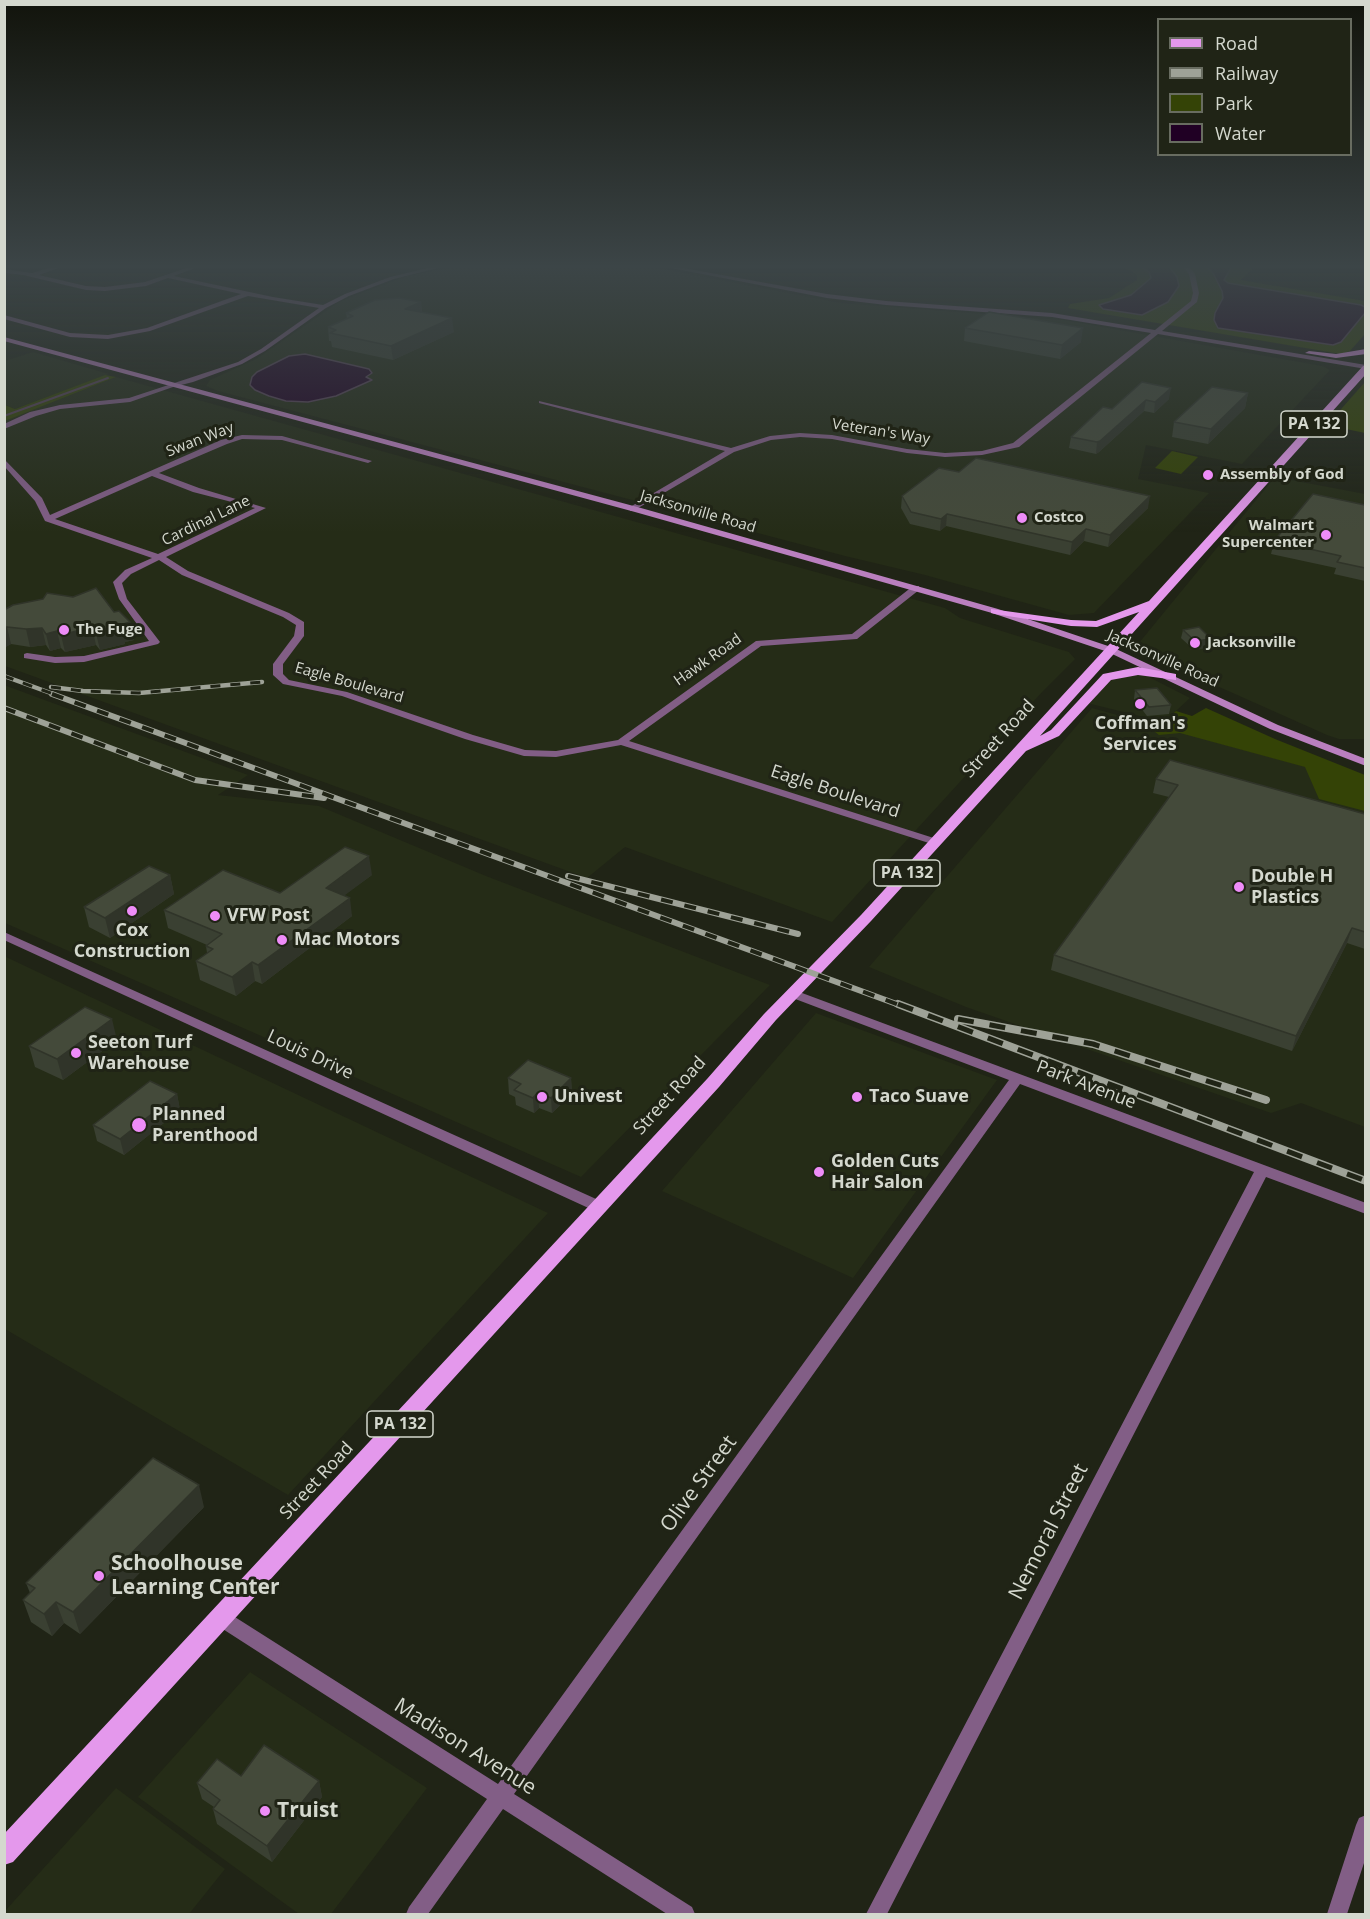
<!DOCTYPE html>
<style>
body{margin:0}
#map{position:relative;width:1370px;height:1919px;overflow:hidden;background:#202416;font-family:"Open Sans",sans-serif}
canvas{display:block}
.frame{position:absolute;inset:0;border:6px solid #d4d8ce;pointer-events:none}
.legend{position:absolute;left:1157px;top:18px;width:195px;height:138px;box-sizing:border-box;background:#202416;border:2px solid #686c60;margin:0;padding:8px 10px;list-style:none;font-size:18px;color:#d4d8ce}
.legend li{display:flex;align-items:center;gap:12px;height:30px}
.legend b{width:30px;border:2px solid #686c60}
</style>
<div id="map">
<canvas width="1370" height="1919"></canvas>
<div class="frame"></div>
<ul class="legend">
<li><b style="height:8px;background:#e498ec"></b>Road</li>
<li><b style="height:8px;background:#9ea297"></b>Railway</li>
<li><b style="height:16px;background:#344306"></b>Park</li>
<li><b style="height:16px;background:#200024"></b>Water</li>
</ul>
</div>
<script>
const context = document.querySelector('canvas').getContext('2d');
context.lineJoin = 'round';
function fillPath(path, color) { context.fillStyle = color; context.fill(path, 'evenodd'); }
const toPath = rows => new Path2D(rows.map(r => 'M' + r).join(''));
function trace(path, color, width, dash) { context.strokeStyle = color; context.lineWidth = width; context.lineCap = dash ? 'butt' : 'round'; context.setLineDash(dash || []); context.stroke(path); }
function write(font, color, halo, rows, align = 'center') {
  context.font = font + ' "Open Sans",sans-serif'; context.lineWidth = 6; context.setLineDash([]); context.textBaseline = 'middle'; context.strokeStyle = halo; context.fillStyle = color; for (const [text, x, y, turn = 0] of rows) {
    context.save(); context.translate(x, y); context.rotate((+turn || 0) * Math.PI / 180); context.textAlign = isNaN(turn) ? turn : align; if (halo) context.strokeText(text, 0, 0); context.fillText(text, 0, 0); context.restore();
  }
}
fillPath(toPath([
 [462,265,642,265,841,303,1063,320,1322,366,1330,370,1242,464,1146,445,1138,479,1209,493,1094,613,1069,615,925,575,845,556,218,391,206,386,210,380,256,359,339,302,353,296,407,276],
 [33,352,109,374,15,409,5,405,5,361],
 [116,377,945,608,960,618,1069,652,1075,659,1043,691,832,922,625,847,587,878,5,666,4,421],
 [1275,477,1365,494,1365,739,1339,739,1327,735,1134,649],
 [1136,674,1147,676,1190,698,1164,722,1087,703,1108,681],
 [4,685,248,775,218,795,319,806,486,876,770,985,581,1177,5,923],
 [1092,708,1365,783,1365,1127,1301,1103,1271,1113,966,1007,869,967],
 [4,956,548,1213,288,1495,5,1329],
 [816,1013,997,1080,853,1278,662,1191],
 [250,1672,427,1788,331,1914,299,1914,138,1797],
 [116,1788,225,1869,189,1914,5,1914,5,1911]
]), '#252c17');
fillPath(toPath([
 [1115,265,1257,265,1241,280,1365,301,1365,334,1350,351,1341,354,1068,308,1070,304,1109,298,1137,280,1137,276,1132,271],
 [105,375,116,377,5,421,5,405,15,409],
 [1365,382,1365,433,1327,425],
 [1172,451,1198,457,1181,474,1155,468],
 [1206,708,1275,739,1365,775,1365,811,1319,799,1305,767,1180,733,1159,735,1145,724,1151,719,1164,722,1176,711,1192,716]
]), '#344306');
const water = toPath([
 [1139,265,1165,265,1170,268,1177,277,1179,286,1168,302,1142,315,1103,309,1099,305,1131,295,1151,278,1149,272,1139,265],
 [1205,265,1235,265,1231,268,1224,280,1228,283,1361,305,1365,307,1365,313,1341,342,1333,345,1218,328,1214,320,1215,313,1223,298,1222,291,1213,273,1205,265],
 [305,354,369,369,372,373,366,377,372,380,336,396,308,402,286,401,269,396,255,390,250,385,252,377,257,372,289,356,305,354]
]);
fillPath(water, '#200024');
trace(water, '#564157', 1.5);
trace(toPath([
 [4,416,108,378]
]), '#564157', 2);
fillPath(toPath([
 [59,265,67,265,39,275,86,286,105,287,145,282,195,265,203,265,174,276,273,297,323,305,345,294,390,277,440,265,450,265,394,279,349,296,326,308,265,351,242,364,193,382,173,387,130,402,60,409,36,416,4,429,4,424,30,412,60,405,129,398,238,362,261,349,319,308,248,296,150,331,108,339,70,337,4,319,4,315,70,333,108,335,147,328,241,294,168,278,146,286,105,291,86,290,23,275,4,273,4,269,32,273,59,265],
 [655,265,667,265,827,294,886,301,1052,313,1155,330,1191,301,1193,293,1189,274,1181,265,1187,265,1195,274,1199,293,1197,302,1162,331,1366,365,1366,369,1158,334,1019,447,982,455,945,457,907,453,832,439,800,437,771,440,734,452,633,511,630,511,630,507,725,451,539,403,539,401,731,448,770,436,800,433,832,435,907,449,945,453,982,451,1013,443,1151,333,1052,317,886,305,827,298,655,265],
 [242,435,282,436,372,461,368,463,282,440,242,439,227,444,159,473,199,488,266,508,166,557,188,571,289,613,304,622,304,636,283,664,283,674,289,680,347,692,473,735,525,750,556,751,618,740,756,641,852,634,913,586,919,586,919,590,857,639,761,646,629,741,940,840,941,842,936,845,932,844,621,745,556,757,524,756,465,739,342,696,283,684,273,675,273,664,294,636,296,625,283,617,182,575,159,560,131,574,122,583,127,599,160,642,158,644,84,662,55,663,24,658,24,654,27,653,55,657,84,656,149,641,119,599,113,582,125,570,152,558,45,521,35,501,4,466,4,459,42,498,50,515,221,440,242,435],
 [152,476,193,492,255,508,158,554,55,519,152,476],
 [4,932,605,1203,607,1207,605,1211,595,1211,4,940,4,932],
 [794,990,1366,1203,1366,1214,1266,1177,887,1914,866,1914,1254,1172,1020,1084,514,1794,692,1907,695,1914,667,1914,503,1809,428,1914,406,1914,409,1907,487,1799,215,1624,212,1618,215,1612,221,1610,227,1612,498,1784,1009,1080,790,997,788,994,794,990],
 [1366,1815,1366,1857,1347,1914,1327,1914,1356,1825,1359,1818,1366,1815]
]), '#825e86');
fillPath(toPath([
 [4,337,641,508,998,609,1114,648,1278,725,1366,759,1366,766,1270,729,1108,652,992,613,635,512,4,341,4,337]
]), '#ba7fbf');
fillPath(toPath([
 [1366,349,1366,354,1336,358,1305,353,1309,351,1336,354,1366,349],
 [1363,366,1366,366,1366,374,1040,736,1051,730,1103,674,1138,667,1176,674,1176,680,1138,675,1111,680,1059,736,1026,751,871,921,776,1020,719,1087,13,1862,4,1865,4,1834,707,1079,764,1014,861,915,1139,612,1097,627,1071,626,995,614,991,613,991,609,1071,620,1096,621,1149,601,1363,366]
]), '#e498ec');
const railFar2 = toPath([
 [4,676,56,695],
 [51,687,83,691,139,693,262,682]
]);
const railFar1 = toPath([
 [52,694,902,1006],
 [4,708,195,780,324,798],
 [568,876,798,934]
]);
const rail = toPath([
 [898,1004,1366,1181],
 [958,1019,1093,1044,1266,1100]
]);
trace(railFar2, '#9ea297', 4.5);
trace(railFar1, '#9ea297', 6);
trace(rail, '#9ea297', 8);
trace(railFar2, '#202416', 3, [10]);
trace(railFar1, '#202416', 4, [12]);
trace(rail, '#202416', 5, [16]);
fillPath(toPath([
 [421,302,422,312,454,332,393,360,332,347,331,341,329,341,328,327,347,319,346,313],
 [965,328,1081,342,1060,359,964,341],
 [1142,382,1169,399,1154,413,1144,411,1099,452,1096,454,1069,448,1071,437,1112,409],
 [1248,393,1245,408,1208,444,1172,437,1174,422],
 [959,472,1148,508,1108,547,1084,541,1070,555,946,526,940,531,910,524,901,508,902,496],
 [1365,505,1365,581,1334,574,1336,568,1271,554,1274,541],
 [73,597,114,612,130,622,134,640,125,642,125,644,100,650,96,645,65,652,61,648,50,651,46,645,30,647,11,644,4,648,4,610],
 [1183,630,1209,648,1193,649,1181,638],
 [1135,690,1171,705,1169,714,1147,716,1134,699],
 [1156,779,1365,814,1365,949,1347,943,1292,1051,1051,970,1054,955,1169,797,1153,793],
 [170,875,174,894,110,938,89,927,84,907],
 [372,875,344,895,352,916,262,984,255,981,236,996,200,980,196,961,207,953,206,946,207,945,168,928,164,910,280,893],
 [117,1040,63,1080,35,1067,29,1046],
 [508,1078,571,1078,572,1094,552,1113,539,1108,534,1113,516,1105,515,1097,509,1094],
 [177,1094,180,1110,124,1155,97,1141,93,1125],
 [204,1507,80,1634,64,1623,52,1636,31,1622,23,1600,30,1593,26,1583],
 [241,1776,319,1781,322,1797,272,1862,217,1824,213,1809,214,1807,202,1799,197,1783]
]), '#3a4032');
fillPath(toPath([
 [421,302,422,315,405,309],
 [452,318,454,332,393,360,391,346],
 [1083,328,1081,342,1060,359,1062,345],
 [1171,388,1169,399,1154,413,1155,402],
 [1248,393,1245,408,1208,444,1211,429],
 [1146,400,1144,411,1099,452,1096,454,1097,442],
 [1150,496,1148,508,1108,547,1110,535],
 [947,514,946,526,940,531,941,519],
 [1086,529,1084,541,1070,555,1072,542],
 [130,622,134,640,125,642,125,644,100,650,96,633],
 [7,627,11,644,4,648,4,628],
 [92,627,96,645,65,652,61,635],
 [42,628,46,645,30,647,26,629],
 [57,631,61,648,50,651,46,634],
 [1211,639,1209,648,1193,649,1195,641],
 [369,856,372,875,329,907,326,888],
 [170,875,174,894,110,938,105,918],
 [350,898,352,916,262,984,258,965],
 [1352,928,1347,943,1292,1051,1296,1036],
 [252,962,255,981,236,996,232,977],
 [112,1019,117,1040,63,1080,57,1059],
 [571,1078,572,1094,552,1113,551,1098],
 [538,1092,539,1108,534,1113,533,1098],
 [177,1094,180,1110,124,1155,120,1139],
 [199,1485,204,1507,80,1634,73,1612],
 [56,1602,64,1623,52,1636,44,1614],
 [319,1781,322,1797,272,1862,267,1846]
]), '#303429');
const building = toPath([
 [399,298,421,302,405,309,452,318,391,346,330,333,336,330,328,327,353,316,346,313,375,300,399,298],
 [989,312,1083,328,1062,345,965,328,989,312],
 [1142,382,1171,388,1155,402,1146,400,1100,441,1097,442,1071,437,1103,407,1112,409,1142,382],
 [1212,387,1248,393,1211,429,1174,422,1212,387],
 [976,458,1150,496,1110,535,1086,529,1072,542,947,514,941,519,911,512,902,496,939,468,959,472,976,458],
 [1313,494,1365,505,1365,568,1337,562,1341,556,1274,541,1313,494],
 [96,588,114,612,119,611,130,622,120,625,122,627,96,633,92,627,61,635,57,631,46,634,42,628,26,629,7,627,4,628,4,610,13,605,43,599,47,593,73,597,96,588],
 [1199,627,1211,639,1195,641,1183,630,1199,627],
 [1157,688,1171,705,1149,707,1135,690,1157,688],
 [1170,760,1365,814,1365,932,1352,928,1296,1036,1054,955,1178,785,1156,779,1170,760],
 [345,847,369,856,326,888,350,898,258,965,252,962,232,977,196,961,213,949,206,946,222,934,164,910,223,870,280,893,345,847],
 [149,866,170,875,105,918,84,907,149,866],
 [85,1007,112,1019,57,1059,29,1046,85,1007],
 [528,1060,571,1078,551,1098,538,1092,533,1098,514,1090,521,1084,508,1078,528,1060],
 [150,1081,177,1094,120,1139,93,1125,150,1081],
 [153,1458,199,1485,73,1612,56,1602,44,1614,23,1600,35,1588,26,1583,153,1458],
 [264,1745,319,1781,267,1846,213,1809,220,1800,197,1783,217,1759,241,1776,264,1745]
]);
fillPath(building, '#444a3a');
trace(building, '#303429', 1.5);
const sky = context.createLinearGradient(0, 0, 0, 533);
sky.addColorStop(0, '#12140c');
sky.addColorStop(0.5, '#3c4547');
sky.addColorStop(1, '#3c454700');
context.fillStyle = sky;
context.fillRect(0, 0, 1370, 533);
for (const [x, y, r, color] of [
 [1208,475,6,"#ee8cf8"],
 [1022,518,6,"#ee8cf8"],
 [1326,535,6,"#ee8cf8"],
 [64,630,6,"#ee8cf8"],
 [1195,643,6,"#ee8cf8"],
 [1140,704,6,"#ee8cf8"],
 [1239,887,6,"#ee8cf8"],
 [132,911,6,"#ee8cf8"],
 [215,916,6,"#ee8cf8"],
 [282,940,6,"#ee8cf8"],
 [76,1053,6,"#ee8cf8"],
 [542,1097,6,"#ee8cf8"],
 [857,1097,6,"#ee8cf8"],
 [139,1125,8,"#ee8cf8"],
 [819,1172,6,"#ee8cf8"],
 [99,1576,6,"#ee8cf8"],
 [265,1811,6,"#ee8cf8"]
]) { const dot = new Path2D(); dot.arc(x, y, r, 0, 2 * Math.PI); context.fillStyle = color; context.fill(dot); trace(dot, '#202416', 2); }
write('15px', '#d4d8ce', '#202416', [
 ["Veteran's Way",881,432,9],
 ["Swan Way",200,440,-21],
 ["Jacksonville Road",698,512,16],
 ["Cardinal Lane",206,521,-26],
 ["Jacksonville Road",1163,659,24],
 ["Hawk Road",708,660,-35],
 ["Eagle Boulevard",349,683,16]
]);
write('bold 15px', '#d4d8ce', '#202416', [
 ["Assembly of God",1220,475],
 ["Costco",1034,518],
 ["Walmart",1314,526,"right"],
 ["Supercenter",1314,543,"right"],
 ["The Fuge",76,630],
 ["Jacksonville",1207,643]
], 'left');
for (const [x, y, w] of [
 [1314,424,66],
 [907,873,66],
 [400,1424,66]
]) { const box = new Path2D(); box.roundRect(x - w / 2, y - 13, w, 26, 4.5); context.fillStyle = '#202416'; context.fill(box); trace(box, '#d4d8ce', 1.5); }
write('bold 16px', '#d4d8ce', null, [
 ["PA 132",1314,424],
 ["PA 132",907,873],
 ["PA 132",400,1424]
]);
write('bold 18px', '#d4d8ce', '#202416', [
 ["Coffman's",1140,724,"center"],
 ["Services",1140,745,"center"],
 ["Double H",1251,877],
 ["Plastics",1251,898],
 ["VFW Post",227,916],
 ["Cox",132,931,"center"],
 ["Construction",132,952,"center"],
 ["Mac Motors",294,940],
 ["Seeton Turf",88,1043],
 ["Warehouse",88,1064],
 ["Univest",554,1097],
 ["Taco Suave",869,1097],
 ["Planned",152,1115],
 ["Parenthood",152,1136],
 ["Golden Cuts",831,1162],
 ["Hair Salon",831,1183]
], 'left');
write('18px', '#d4d8ce', '#202416', [
 ["Street Road",999,739,-48],
 ["Eagle Boulevard",835,792,18],
 ["Louis Drive",310,1055,25],
 ["Park Avenue",1086,1085,21],
 ["Street Road",670,1096,-48],
 ["Street Road",317,1481,-47]
]);
write('21px', '#d4d8ce', '#202416', [
 ["Olive Street",699,1484,-54],
 ["Nemoral Street",1049,1532,-63],
 ["Madison Avenue",465,1747,32]
]);
write('bold 21px', '#d4d8ce', '#202416', [
 ["Schoolhouse",111,1564],
 ["Learning Center",111,1588],
 ["Truist",277,1811]
], 'left');
</script>
